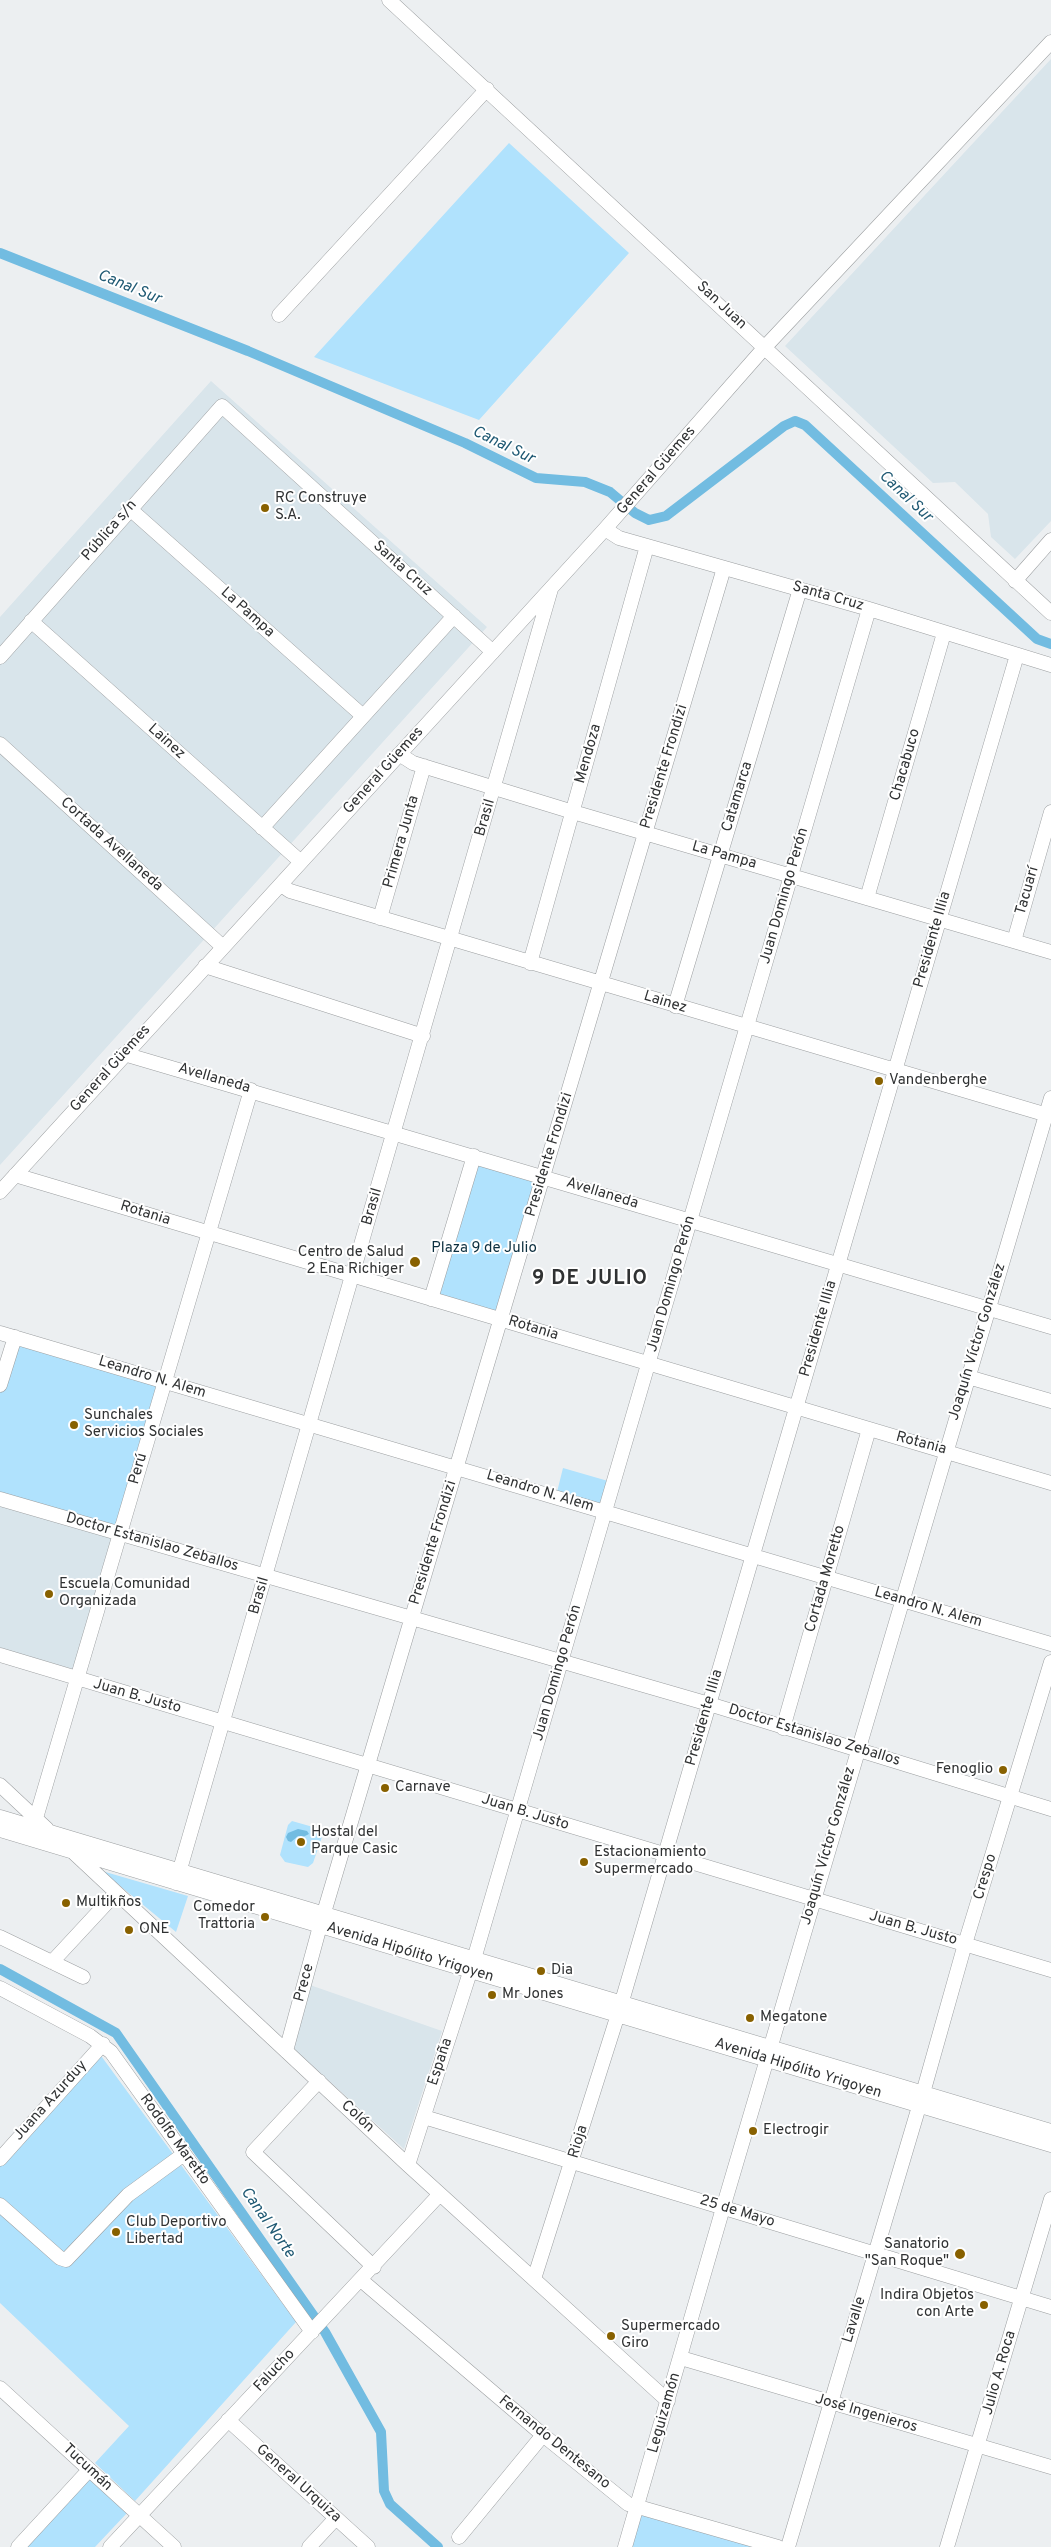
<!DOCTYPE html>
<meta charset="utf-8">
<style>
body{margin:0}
canvas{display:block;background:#eceff1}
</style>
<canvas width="1051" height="2547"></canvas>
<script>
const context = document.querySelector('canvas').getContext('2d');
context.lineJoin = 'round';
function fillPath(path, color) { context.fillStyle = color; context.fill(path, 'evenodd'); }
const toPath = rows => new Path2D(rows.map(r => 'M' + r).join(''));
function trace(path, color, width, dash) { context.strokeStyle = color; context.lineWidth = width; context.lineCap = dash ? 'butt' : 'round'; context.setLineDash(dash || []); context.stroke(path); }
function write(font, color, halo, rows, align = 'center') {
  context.font = font + ' Overpass,sans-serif'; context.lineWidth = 4; context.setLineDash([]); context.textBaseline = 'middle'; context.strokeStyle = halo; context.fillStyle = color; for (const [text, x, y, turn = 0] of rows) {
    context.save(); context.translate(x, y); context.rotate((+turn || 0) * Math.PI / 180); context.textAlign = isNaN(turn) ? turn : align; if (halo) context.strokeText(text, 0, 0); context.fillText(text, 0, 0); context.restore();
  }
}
fillPath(toPath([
 [1051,59,1051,521,1015,559,991,537,988,514,955,482,933,483,785,346],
 [211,381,487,627,0,1165,0,617],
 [0,1506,114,1539,76,1670,0,1648],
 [310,1985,442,2031,404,2149,294,2049]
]), '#d9e5eb');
fillPath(toPath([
 [509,143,629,253,479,420,314,357],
 [474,1156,543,1177,501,1320,431,1299],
 [15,1337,164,1381,119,1534,0,1499,0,1385],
 [563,1468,608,1481,601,1505,557,1492],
 [292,1821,320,1829,323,1834,313,1863,308,1867,285,1862,280,1855,288,1825],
 [102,1871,188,1896,176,1932],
 [99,2053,296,2322,135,2501,95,2463,129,2426,0,2303,0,2162],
 [88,2478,127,2513,95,2547,25,2547],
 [637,2508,778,2547,625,2547]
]), '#b0e2fd');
fillPath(toPath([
 [298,1829,307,1831,309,1834,303,1837,298,1836,291,1842,288,1841,286,1837,288,1833]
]), '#72bce1');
trace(toPath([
 [0,253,248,351,465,443,536,478,585,482,610,492,635,513,649,520,666,516,784,426,795,421,805,425,1037,639,1051,644],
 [0,1969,116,2033,325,2332,381,2432,384,2491,390,2504,438,2547]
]), '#72bce1', 10);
const minor = toPath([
 [389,0,1051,613],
 [279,315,487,89],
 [130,509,363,716],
 [605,529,619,538,869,609,1051,665],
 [1015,581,1051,540],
 [31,621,301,862],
 [0,657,222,406,493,652],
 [0,744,223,947],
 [399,754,413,763,573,812,1051,952],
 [262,828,454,616],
 [281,885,290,891,1051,1116],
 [867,898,944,633],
 [380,918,424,766],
 [1014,941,1051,812],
 [530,963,647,546],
 [205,966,423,1036],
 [675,1006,800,589],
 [124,1054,1051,1327],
 [15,1175,1051,1483],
 [0,1192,605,529,765,347,1051,42],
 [431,1299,474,1156],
 [0,1333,1051,1644],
 [968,1377,1051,1401],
 [0,1385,15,1337],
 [0,1499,709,1704,1051,1809],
 [0,1655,1051,1970],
 [783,1728,869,1429],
 [0,1785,47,1829],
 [0,1817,1051,2131],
 [36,1818,251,1090],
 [0,1830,1051,2145],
 [74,1853,408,2165,668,2401],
 [176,1883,551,589],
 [0,1937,83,1977],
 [52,1962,116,1893],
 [0,1988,90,2036,111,2052,312,2332],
 [286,2051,320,1926,724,568],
 [319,2081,253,2152,374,2267],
 [424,2117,1051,2307],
 [0,2159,103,2044],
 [408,2165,472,1966,869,609],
 [0,2205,60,2258,66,2260,128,2195,184,2154],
 [534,2279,620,2008,1017,655],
 [361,2280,543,2435,628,2504,778,2547],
 [681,2358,1051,2467],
 [0,2388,174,2547],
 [228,2420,368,2547],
 [459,2537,543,2435],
 [18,2547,89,2470],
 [110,2547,440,2194],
 [309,2547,336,2518],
 [625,2547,723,2208,1051,1098],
 [788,2547,923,2093,965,1944,1051,1662],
 [947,2547,1051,2199]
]);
trace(minor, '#9c9fa1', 15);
trace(minor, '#fff', 14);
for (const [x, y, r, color] of [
 [265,508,5,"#886100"],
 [879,1081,5,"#886100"],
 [415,1262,6,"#886100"],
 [74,1425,5,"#886100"],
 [49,1594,5,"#886100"],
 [1003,1770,5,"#886100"],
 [385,1788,5,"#886100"],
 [301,1842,5,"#886100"],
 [584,1862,5,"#886100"],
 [66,1903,5,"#886100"],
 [265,1917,5,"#886100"],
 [129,1930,5,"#886100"],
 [541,1971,5,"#886100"],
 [492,1995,5,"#886100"],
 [750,2018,5,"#886100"],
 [753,2131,5,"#886100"],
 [116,2232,5,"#886100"],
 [960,2254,6,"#886100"],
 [984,2305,5,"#886100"],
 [611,2336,5,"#886100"]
]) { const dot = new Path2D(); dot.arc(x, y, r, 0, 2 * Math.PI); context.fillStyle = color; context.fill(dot); trace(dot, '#fff', 2); }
write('15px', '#303233', '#fff', [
 ["San Juan",721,306,43],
 ["General Güemes",657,471,-49],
 ["Pública s/n",110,531,-49],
 ["Santa Cruz",402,569,42],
 ["Santa Cruz",828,597,16],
 ["La Pampa",247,613,42],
 ["Lainez",166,742,42],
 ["Mendoza",589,754,-74],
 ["Chacabuco",906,765,-74],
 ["Presidente Frondizi",665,767,-73],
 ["General Güemes",384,771,-48],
 ["Catamarca",738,797,-73],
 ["Brasil",486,818,-74],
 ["Primera Junta",402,842,-74],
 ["Cortada Avellaneda",111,845,42],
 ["La Pampa",724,856,16],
 ["Tacuarí",1028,891,-74],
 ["Juan Domingo Perón",785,896,-74],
 ["Presidente Illia",933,940,-74],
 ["Lainez",665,1003,17],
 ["General Güemes",111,1069,-48],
 ["Avellaneda",214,1079,16],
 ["Presidente Frondizi",550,1155,-73],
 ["Avellaneda",602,1194,17],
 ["Brasil",373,1207,-74],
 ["Rotania",145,1214,17],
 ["Juan Domingo Perón",672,1284,-74],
 ["Rotania",533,1329,17],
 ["Presidente Illia",819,1329,-74],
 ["Joaquín Víctor González",978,1342,-73],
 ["Leandro N. Alem",152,1378,17],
 ["Rotania",921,1444,15],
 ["Perú",139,1469,-74],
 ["Leandro N. Alem",540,1492,17],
 ["Doctor Estanislao Zeballos",152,1543,16],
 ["Presidente Frondizi",434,1543,-73],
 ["Cortada Moretto",826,1579,-74],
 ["Brasil",260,1596,-74],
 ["Leandro N. Alem",928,1608,16],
 ["Juan Domingo Perón",558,1673,-74],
 ["Juan B. Justo",137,1697,16],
 ["Presidente Illia",705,1718,-74],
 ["Doctor Estanislao Zeballos",814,1736,17],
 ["Juan B. Justo",525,1813,17],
 ["Joaquín Víctor González",829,1846,-74],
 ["Crespo",986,1877,-73],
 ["Juan B. Justo",913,1929,16],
 ["Avenida Hipólito Yrigoyen",410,1953,17],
 ["Prece",305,1983,-75],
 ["España",441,2062,-72],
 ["Avenida Hipólito Yrigoyen",798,2069,17],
 ["Juana Azurduy",51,2101,-48],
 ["Colón",357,2117,43],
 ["Rodolfo Maretto",174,2140,54],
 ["Rioja",579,2142,-73],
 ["25 de Mayo",737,2212,17],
 ["Lavalle",855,2320,-73],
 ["Falucho",275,2371,-47],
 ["Julio A. Roca",1000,2373,-74],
 ["Leguizamón",665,2413,-74],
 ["José Ingenieros",866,2414,16],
 ["Fernando Dentesano",554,2443,39],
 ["Tucumán",87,2468,43],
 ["General Urquiza",298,2484,42]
]);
write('15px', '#303233', '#fff', [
 ["RC Construye",275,499],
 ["S.A.",275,516],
 ["Vandenberghe",889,1081],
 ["Centro de Salud",404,1253,"right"],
 ["2 Ena Richiger",404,1270,"right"],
 ["Sunchales",84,1416],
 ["Servicios Sociales",84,1433],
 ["Escuela Comunidad",59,1585],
 ["Organizada",59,1602],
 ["Fenoglio",993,1770,"right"],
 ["Carnave",395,1788],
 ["Hostal del",311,1833],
 ["Parque Casic",311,1850],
 ["Estacionamiento",594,1853],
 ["Supermercado",594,1870],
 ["Multikños",76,1903],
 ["Comedor",255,1908,"right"],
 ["Trattoria",255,1925,"right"],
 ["ONE",139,1930],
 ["Dia",551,1971],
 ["Mr Jones",502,1995],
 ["Megatone",760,2018],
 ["Electrogir",763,2131],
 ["Club Deportivo",126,2223],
 ["Libertad",126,2240],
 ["Sanatorio",949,2245,"right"],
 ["\"San Roque\"",949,2262,"right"],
 ["Indira Objetos",974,2296,"right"],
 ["con Arte",974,2313,"right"],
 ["Supermercado",621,2327],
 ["Giro",621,2344]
], 'left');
write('15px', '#0c2f3f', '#fff', [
 ["Plaza 9 de Julio",484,1249]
]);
write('italic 16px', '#205a74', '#fff', [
 ["Canal Sur",129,288,22],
 ["Canal Sur",503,446,26],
 ["Canal Sur",905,497,43],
 ["Canal Norte",267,2223,55]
]);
context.letterSpacing = '1px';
write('bold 20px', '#303233', '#fff', [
 ["9 DE JULIO",590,1280]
]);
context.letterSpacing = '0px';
</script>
